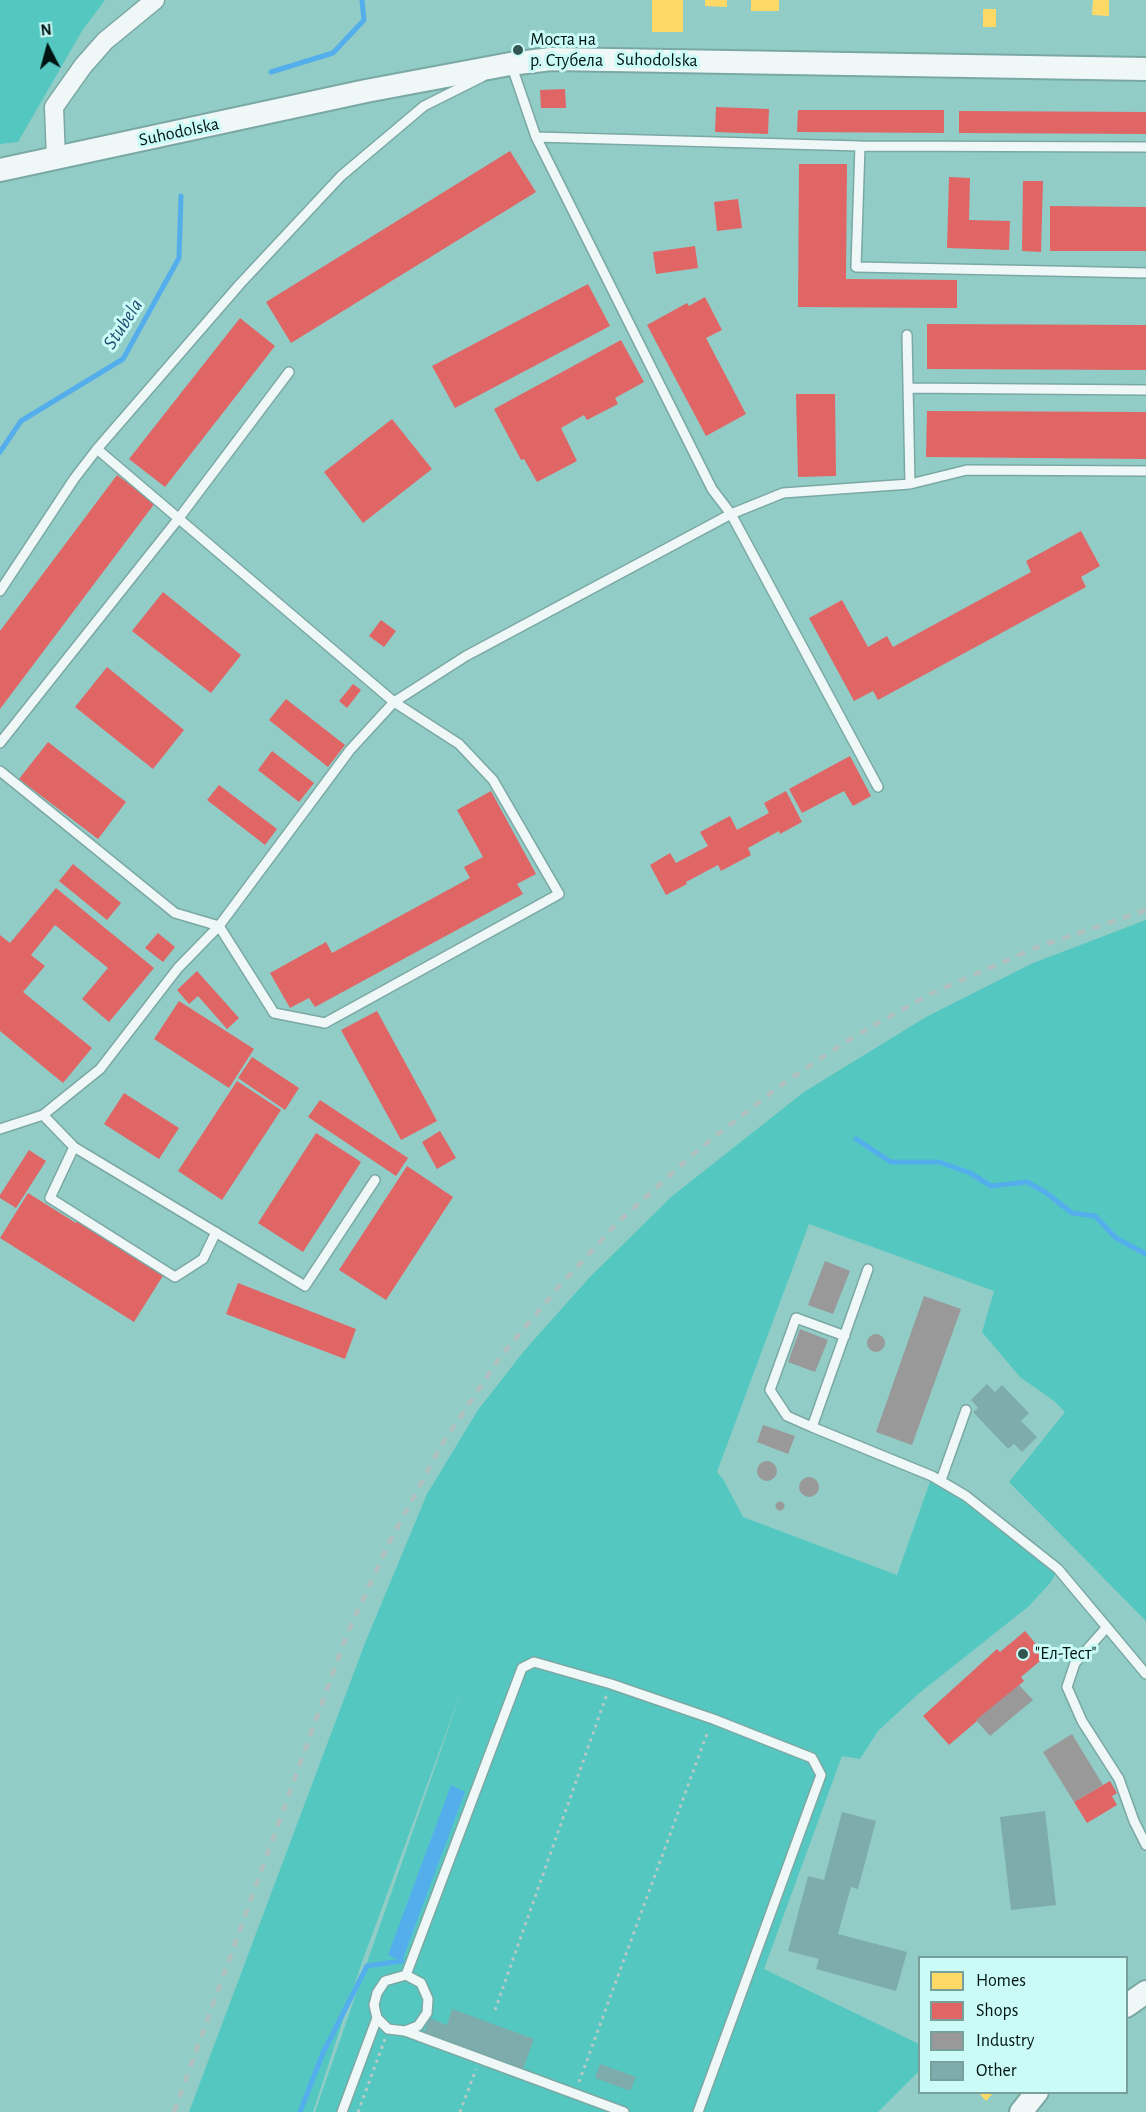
<!DOCTYPE html>
<meta charset="utf-8">
<style>
body{margin:0}
#map{position:relative;width:1146px;height:2112px;overflow:hidden;background:#92ccc7;font-family:"Alegreya Sans",sans-serif}
canvas{display:block}
.legend{position:absolute;left:918px;top:1956px;width:210px;height:138px;box-sizing:border-box;background:#cafbf6;border:2px solid #799f9b;margin:0;padding:8px 10px;list-style:none;font-size:18px;color:#001513}
.legend li{display:flex;align-items:center;gap:12px;height:30px}
.legend b{width:30px;border:2px solid #799f9b}
.north{position:absolute;left:18px;top:18px;width:60px;height:60px;-webkit-text-stroke:4px #cafbf6;paint-order:stroke;rotate:354deg;font-size:16px;font-weight:700;line-height:24px;text-align:center;color:#001513}
.north::after{content:'';display:block;margin:auto;width:21px;height:27px;background:#001513;clip-path:polygon(50% 0,100% 100%,50% 72%,0 100%)}
</style>
<div id="map">
<canvas width="1146" height="2112"></canvas>
<ul class="legend">
<li><b style="height:16px;background:#ffd966"></b>Homes</li>
<li><b style="height:16px;background:#e06666"></b>Shops</li>
<li><b style="height:16px;background:#999"></b>Industry</li>
<li><b style="height:16px;background:#7eacad"></b>Other</li>
</ul>
<div class="north">N</div>
</div>
<script>
const context = document.querySelector('canvas').getContext('2d');
context.lineJoin = 'round';
function fillPath(path, color) { context.fillStyle = color; context.fill(path, 'evenodd'); }
const toPath = rows => new Path2D(rows.map(r => 'M' + r).join(''));
function trace(path, color, width, dash) { context.strokeStyle = color; context.lineWidth = width; context.lineCap = dash ? 'butt' : 'round'; context.setLineDash(dash || []); context.stroke(path); }
function write(font, color, halo, rows, align = 'center') {
  context.font = font + ' "Alegreya Sans",sans-serif'; context.lineWidth = 6; context.setLineDash([]); context.textBaseline = 'middle'; context.strokeStyle = halo; context.fillStyle = color; for (const [text, x, y, turn = 0] of rows) {
    context.save(); context.translate(x, y); context.rotate((+turn || 0) * Math.PI / 180); context.textAlign = isNaN(turn) ? turn : align; if (halo) context.strokeText(text, 0, 0); context.fillText(text, 0, 0); context.restore();
  }
}
fillPath(toPath([
 [0,0,105,0,82,31,18,142,0,144],
 [1146,920,1146,1621,1009,1482,1065,1412,1054,1401,1020,1377,982,1332,994,1291,809,1224,717,1472,723,1479,743,1517,897,1575,932,1476,1058,1569,1051,1582,1029,1606,917,1695,878,1731,860,1759,842,1756,764,1969,919,2044,919,2071,878,2112,315,2112,464,1684,361,1965,313,2112,189,2112,365,1643,427,1494,478,1410,524,1351,589,1278,671,1197,804,1092,926,1017,1033,963]
]), '#54c8c0');
fillPath(toPath([
 [451,1785,465,1792,402,1961,388,1955]
]), '#54aeec');
fillPath(toPath([
 [652,0,683,0,683,32,652,32],
 [705,0,727,0,727,7,705,6],
 [751,0,779,0,779,11,751,11],
 [1093,0,1109,0,1109,16,1092,15],
 [983,9,996,9,996,27,983,27],
 [978,2092,994,2092,986,2101]
]), '#ffd966');
fillPath(toPath([
 [565,89,566,108,541,108,540,90],
 [716,107,769,109,768,134,715,132],
 [798,110,944,110,944,133,797,132],
 [959,111,1146,112,1146,134,959,133],
 [510,151,536,192,291,343,266,302],
 [799,164,847,164,846,279,957,280,957,308,798,307],
 [949,177,970,178,969,220,1010,221,1009,250,947,248],
 [1023,181,1043,181,1041,252,1022,251],
 [738,199,742,228,717,231,714,202],
 [1050,206,1146,207,1146,251,1050,251],
 [695,246,698,268,656,274,653,252],
 [588,284,610,326,455,408,432,366],
 [705,297,722,330,706,338,746,414,706,436,647,325,687,303,689,306],
 [240,318,275,346,165,487,129,459],
 [927,324,1146,325,1146,370,927,369],
 [621,340,644,382,615,398,618,404,587,420,584,415,561,428,577,461,537,482,524,459,521,460,494,409],
 [796,394,835,394,836,476,798,477],
 [927,411,1146,412,1146,459,926,457],
 [392,419,432,469,363,523,324,472],
 [117,475,155,503,0,709,0,631],
 [1081,531,1100,566,1081,577,1086,587,878,700,873,691,854,701,809,618,842,600,868,647,887,636,893,647,1031,572,1026,561],
 [163,592,241,655,211,693,132,631],
 [381,620,396,631,384,647,369,636],
 [107,667,184,730,153,769,75,707],
 [353,684,361,690,347,708,339,701],
 [286,699,345,745,328,767,269,720],
 [48,742,126,802,98,839,19,779],
 [272,751,314,783,299,802,258,770],
 [850,756,871,796,853,806,844,791,802,813,789,789],
 [219,785,277,829,265,845,207,800],
 [491,791,536,874,517,884,523,894,315,1007,309,998,290,1008,270,973,326,942,332,953,470,878,464,867,483,857,457,810],
 [786,791,802,822,780,834,779,831,748,848,751,855,721,871,718,865,686,882,687,884,666,895,650,865,670,853,676,863,708,846,700,832,730,816,737,830,769,813,764,803],
 [73,864,121,903,107,920,59,881],
 [56,888,154,968,109,1022,82,999,108,968,55,925,31,955,45,966,23,992,92,1048,63,1083,0,1031,0,935,10,943],
 [158,933,175,947,163,962,145,948],
 [197,971,239,1018,227,1029,198,996,189,1004,177,990],
 [179,1001,254,1049,229,1088,154,1039],
 [377,1011,437,1121,401,1140,341,1030],
 [252,1057,299,1088,285,1110,238,1078],
 [237,1081,281,1110,222,1200,178,1171],
 [124,1093,179,1128,159,1159,104,1124],
 [320,1100,408,1158,396,1176,308,1117],
 [440,1131,456,1158,437,1169,422,1142],
 [316,1133,361,1162,303,1252,258,1223],
 [29,1150,46,1161,16,1208,0,1198,0,1195],
 [407,1166,453,1197,386,1300,339,1270],
 [28,1193,76,1223,78,1220,164,1274,134,1322,0,1238],
 [238,1283,356,1329,345,1359,226,1314],
 [1025,1631,1046,1656,1021,1677,1024,1681,949,1745,923,1716,997,1649,1000,1652],
 [1110,1781,1117,1793,1112,1796,1117,1805,1087,1823,1074,1802]
]), '#e06666');
fillPath(toPath([
 [825,1261,850,1271,833,1314,808,1305],
 [924,1296,961,1309,912,1445,876,1432],
 [800,1329,828,1340,815,1372,788,1362],
 '867 1343a9 9 0 1 1 18 0a9 9 0 1 1-18 0Z',
 [763,1425,795,1436,788,1454,757,1442],
 '757 1471a10 10 0 1 1 20 0a10 10 0 1 1-20 0Z',
 '799 1487a10 10 0 1 1 20 0a10 10 0 1 1-20 0Z',
 '775.5 1506a4.5 4.5 0 1 1 9 0a4.5 4.5 0 1 1-9 0Z',
 [1019,1685,1033,1700,990,1736,976,1720],
 [1072,1734,1103,1785,1074,1802,1043,1752]
]), '#999');
trace(toPath([
 [271,72,333,53,364,20,362,0],
 [0,452,21,421,123,359,179,258,181,196],
 [856,1139,891,1162,939,1162,970,1173,991,1186,1027,1182,1045,1192,1072,1213,1095,1216,1116,1238,1146,1254],
 [300,2112,323,2053,367,1966,402,1961]
]), '#54aeec', 5);
fillPath(toPath([
 [987,1384,995,1392,1002,1385,1029,1413,1021,1421,1037,1437,1022,1452,1014,1444,1008,1449,973,1412,978,1408,971,1400],
 [1045,1811,1056,1905,1011,1910,1000,1817],
 [842,1812,876,1821,858,1889,851,1887,838,1934,907,1952,896,1991,816,1969,819,1959,788,1951,808,1876,824,1880],
 [452,2009,534,2039,523,2069,424,2033,429,2018,447,2025],
 [600,2064,636,2077,630,2091,595,2078]
]), '#7eacad');
const service = toPath([
 [511,64,536,137,712,489,731,514,878,787],
 [536,137,860,146,1146,147],
 [860,146,856,267,1146,273],
 [907,335,910,484],
 [909,388,1146,390],
 [0,591,74,479,97,449,240,284,341,176,424,106,482,77],
 [0,743,179,518,289,372],
 [0,771,175,913,219,926,274,1013,325,1023,559,894,493,780,459,744,394,702,97,449],
 [43,1115,74,1147,305,1286,375,1180],
 [0,1129,43,1115,100,1069,178,968,219,926,350,750,394,702,466,656,731,514,783,493,910,484,967,470,1146,471],
 [74,1147,50,1198,175,1277,203,1259,216,1232],
 [868,1269,812,1427,932,1476,966,1496,1058,1569,1146,1674],
 [812,1427,787,1416,770,1390,796,1318,845,1336],
 [941,1480,966,1410],
 [1107,1627,1075,1663,1067,1687,1082,1721,1119,1779,1134,1821,1146,1845],
 [406,1975,522,1668,534,1662,611,1684,713,1719,812,1758,821,1775,698,2112],
 [405,2031,624,2112],
 [342,2112,377,2018,374,2005,377,1993,385,1981,406,1975,421,1983,428,1999,427,2013,418,2026,405,2031,388,2029,377,2018]
]);
const minor = toPath([
 [56,159,54,107,83,66,105,41,155,0]
]);
const tertiary = toPath([
 [0,170,366,91,510,64,551,59,1146,69],
 [1126,2006,1146,1992],
 [1021,2112,1037,2092]
]);
trace(service, '#7aa8a4', 12);
trace(minor, '#7aa8a4', 21);
trace(tertiary, '#7aa8a4', 26);
trace(toPath([
 [495,2010,607,1694],
 [579,2082,708,1731],
 [358,2112,385,2039],
 [460,2112,476,2069]
]), '#b7c8c6', 3, [3, 4.5]);
trace(service, '#eff7f7', 9);
trace(minor, '#eff7f7', 18);
trace(tertiary, '#eff7f7', 22);
trace(toPath([
 [174,2112,347,1634,388,1545,442,1444,501,1356,556,1290,618,1222,699,1149,785,1082,855,1036,930,994,1035,948,1146,910]
]), '#b0c0be', 4.5, [8, 8]);
for (const [x, y, r, color] of [
 [518,50,6,"#335552"],
 [1023,1654,6,"#335552"]
]) { const dot = new Path2D(); dot.arc(x, y, r, 0, 2 * Math.PI); context.fillStyle = color; context.fill(dot); trace(dot, '#cafbf6', 2); }
write('18px', '#001513', '#cafbf6', [
 ["Моста на",530,40],
 ["р. Стубела",530,61],
 ["\"Ел-Тест\"",1035,1654]
], 'left');
write('18px', '#001513', '#cafbf6', [
 ["Suhodolska",657,60,1],
 ["Suhodolska",179,132,-12]
]);
write('italic 20px', '#234a6f', '#cafbf6', [
 ["Stubela",123,324,-57]
]);
</script>
